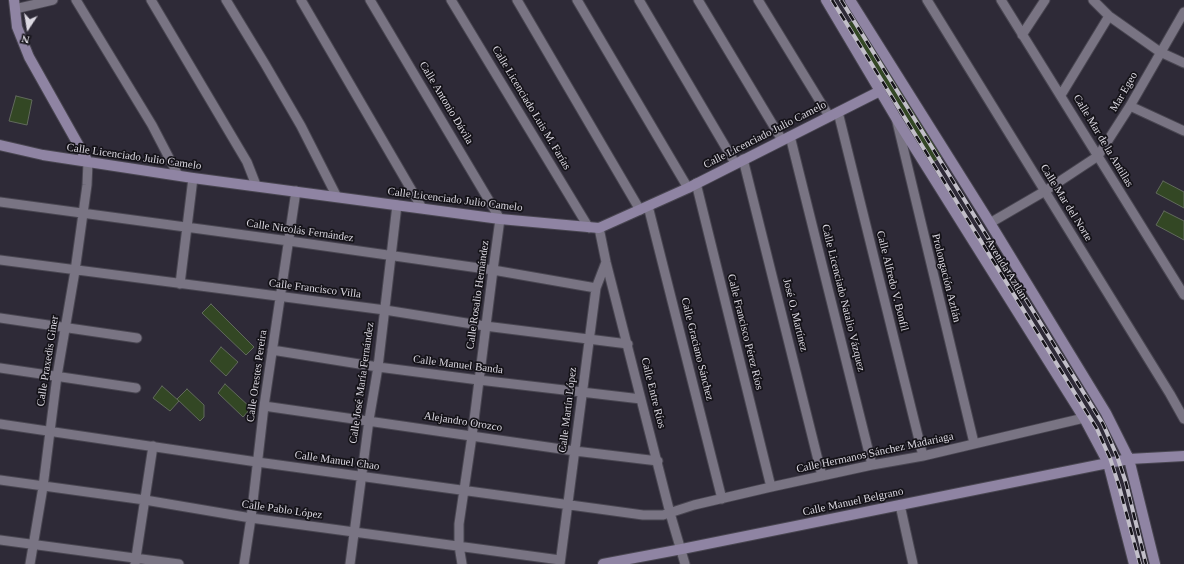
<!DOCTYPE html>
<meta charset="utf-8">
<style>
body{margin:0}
#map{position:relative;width:1184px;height:564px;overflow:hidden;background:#2e2a37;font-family:Georgia,serif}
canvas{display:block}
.north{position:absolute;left:8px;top:8px;width:40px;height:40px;-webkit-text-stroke:3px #151319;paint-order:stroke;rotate:192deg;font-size:11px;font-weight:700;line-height:16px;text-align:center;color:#dcd9e2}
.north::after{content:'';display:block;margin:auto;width:14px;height:18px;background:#dcd9e2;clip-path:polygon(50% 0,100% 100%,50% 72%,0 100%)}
</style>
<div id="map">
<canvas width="1184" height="564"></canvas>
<div class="north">N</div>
</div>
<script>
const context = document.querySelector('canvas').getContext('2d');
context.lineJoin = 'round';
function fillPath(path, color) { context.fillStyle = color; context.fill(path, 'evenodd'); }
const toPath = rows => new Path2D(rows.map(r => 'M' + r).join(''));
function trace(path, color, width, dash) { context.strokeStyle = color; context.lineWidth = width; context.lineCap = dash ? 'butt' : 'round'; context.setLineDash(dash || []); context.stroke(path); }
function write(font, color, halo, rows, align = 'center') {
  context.font = font + ' Georgia,serif'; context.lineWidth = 3.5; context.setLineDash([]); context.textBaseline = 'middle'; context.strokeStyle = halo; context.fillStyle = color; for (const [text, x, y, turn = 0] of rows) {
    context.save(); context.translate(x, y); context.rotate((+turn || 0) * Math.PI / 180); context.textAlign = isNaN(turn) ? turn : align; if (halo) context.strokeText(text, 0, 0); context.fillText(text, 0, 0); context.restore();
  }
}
const building = toPath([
 [860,16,946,154,925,167,839,29,860,16],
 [16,96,32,100,27,125,9,121,16,96],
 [1163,181,1184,192,1184,208,1156,193,1163,181],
 [1164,211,1184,221,1184,240,1156,225,1164,211],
 [211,304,254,347,246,355,202,313,211,304],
 [221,347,238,362,226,376,210,361,221,347],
 [225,384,251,408,243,417,218,393,225,384],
 [162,386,179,401,170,411,153,398,162,386],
 [187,389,204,405,204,417,200,421,177,399,187,389]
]);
fillPath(building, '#334724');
trace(building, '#616a5c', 1);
const street = toPath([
 [76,0,152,125,178,175],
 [151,0,247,162,256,185],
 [226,0,265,64,301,126,337,197],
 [301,0,422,208],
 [370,0,500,219,493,270,472,436,459,524,459,546,462,564],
 [451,0,589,228],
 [517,0,640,210],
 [577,0,688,188],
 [639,0,735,163],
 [698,0,782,140],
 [758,0,829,116],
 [927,0,1170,394,1184,419],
 [1001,0,1184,295],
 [1093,0,1109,16,1160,52,1184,63],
 [15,9,53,0],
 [1022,35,1045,0],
 [1061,95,1109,16],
 [1130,106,1184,131],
 [838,112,923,456],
 [897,122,974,443],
 [790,136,872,465],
 [743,159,822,476],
 [696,183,771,487],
 [0,202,289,241,493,270,596,288],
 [648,206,722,499],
 [990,223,1045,191,1098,156,1130,106,1184,12],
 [599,228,606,262,670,513,685,564],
 [0,260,385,310,485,326,628,344],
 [180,284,193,178],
 [0,318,137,338],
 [272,350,378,367,479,380,641,399],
 [0,368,136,388],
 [264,406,575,451,658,461],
 [0,424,257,462,643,515,663,515,694,505,771,487,872,465,923,456,1084,418],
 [0,480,145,500,251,518,560,560],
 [900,505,913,564],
 [0,540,179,564],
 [30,564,43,487,57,376,75,271,87,185,88,162],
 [135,564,153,446],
 [244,564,251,518,264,406,296,191],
 [350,564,369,420,378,367,397,205],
 [560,564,596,288,606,262]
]);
const secondary = toPath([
 [14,0,17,27,29,57,88,162],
 [826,0,896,118,1084,418,1108,463,1134,564],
 [850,0,990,223,1106,413,1129,459,1155,564],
 [0,145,43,155,193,178,500,219,599,228,688,188,880,91],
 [603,564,682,549,1108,463,1129,459,1184,456]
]);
trace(street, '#494651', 11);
trace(secondary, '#494651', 12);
trace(street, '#797483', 9);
trace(secondary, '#8f84a3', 10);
const rail = toPath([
 [832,0,1097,429,1110,458,1119,486,1140,564],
 [841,0,1103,424,1117,456,1126,483,1146,564]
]);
trace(rail, '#c2bfc9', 4);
trace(rail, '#151319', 2.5, [8]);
write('11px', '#dcd9e2', '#151319', [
 ["Mar Egeo",1124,92,-60],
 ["Calle Antonio Dávila",446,103,59],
 ["Calle Licenciado Luis M. Farías",531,108,59],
 ["Calle Licenciado Julio Camelo",765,135,-27],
 ["Calle Mar de la Antillas",1103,141,59],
 ["Calle Licenciado Julio Camelo",134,157,8],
 ["Calle Licenciado Julio Camelo",455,200,7],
 ["Calle Mar del Norte",1066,203,58],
 ["Calle Nicolás Fernández",300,231,8],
 ["Avenida Aztlán",1006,269,58],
 ["Prolongación Aztlán",946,278,76],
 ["Calle Alfredo V. Bonfil",892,281,76],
 ["Calle Francisco Villa",315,289,7],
 ["Calle Rosalio Hernández",478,295,-82],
 ["Calle Licenciado Natalio Vázquez",843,298,76],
 ["José O. Martínez",795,315,76],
 ["Calle Francisco Pérez Ríos",745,332,76],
 ["Calle Graciano Sánchez",697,349,76],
 ["Calle Praxedis Giner",48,361,-81],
 ["Calle Manuel Banda",458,365,7],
 ["Calle Orestes Pereira",257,376,-82],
 ["Calle José María Fernández",362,383,-82],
 ["Calle Entre Ríos",653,393,76],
 ["Calle Martín López",568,410,-83],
 ["Alejandro Orozco",463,422,9],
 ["Calle Hermanos Sánchez Madariaga",875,453,-12],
 ["Calle Manuel Chao",337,461,8],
 ["Calle Manuel Belgrano",853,502,-12],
 ["Calle Pablo López",282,510,8]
]);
</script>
